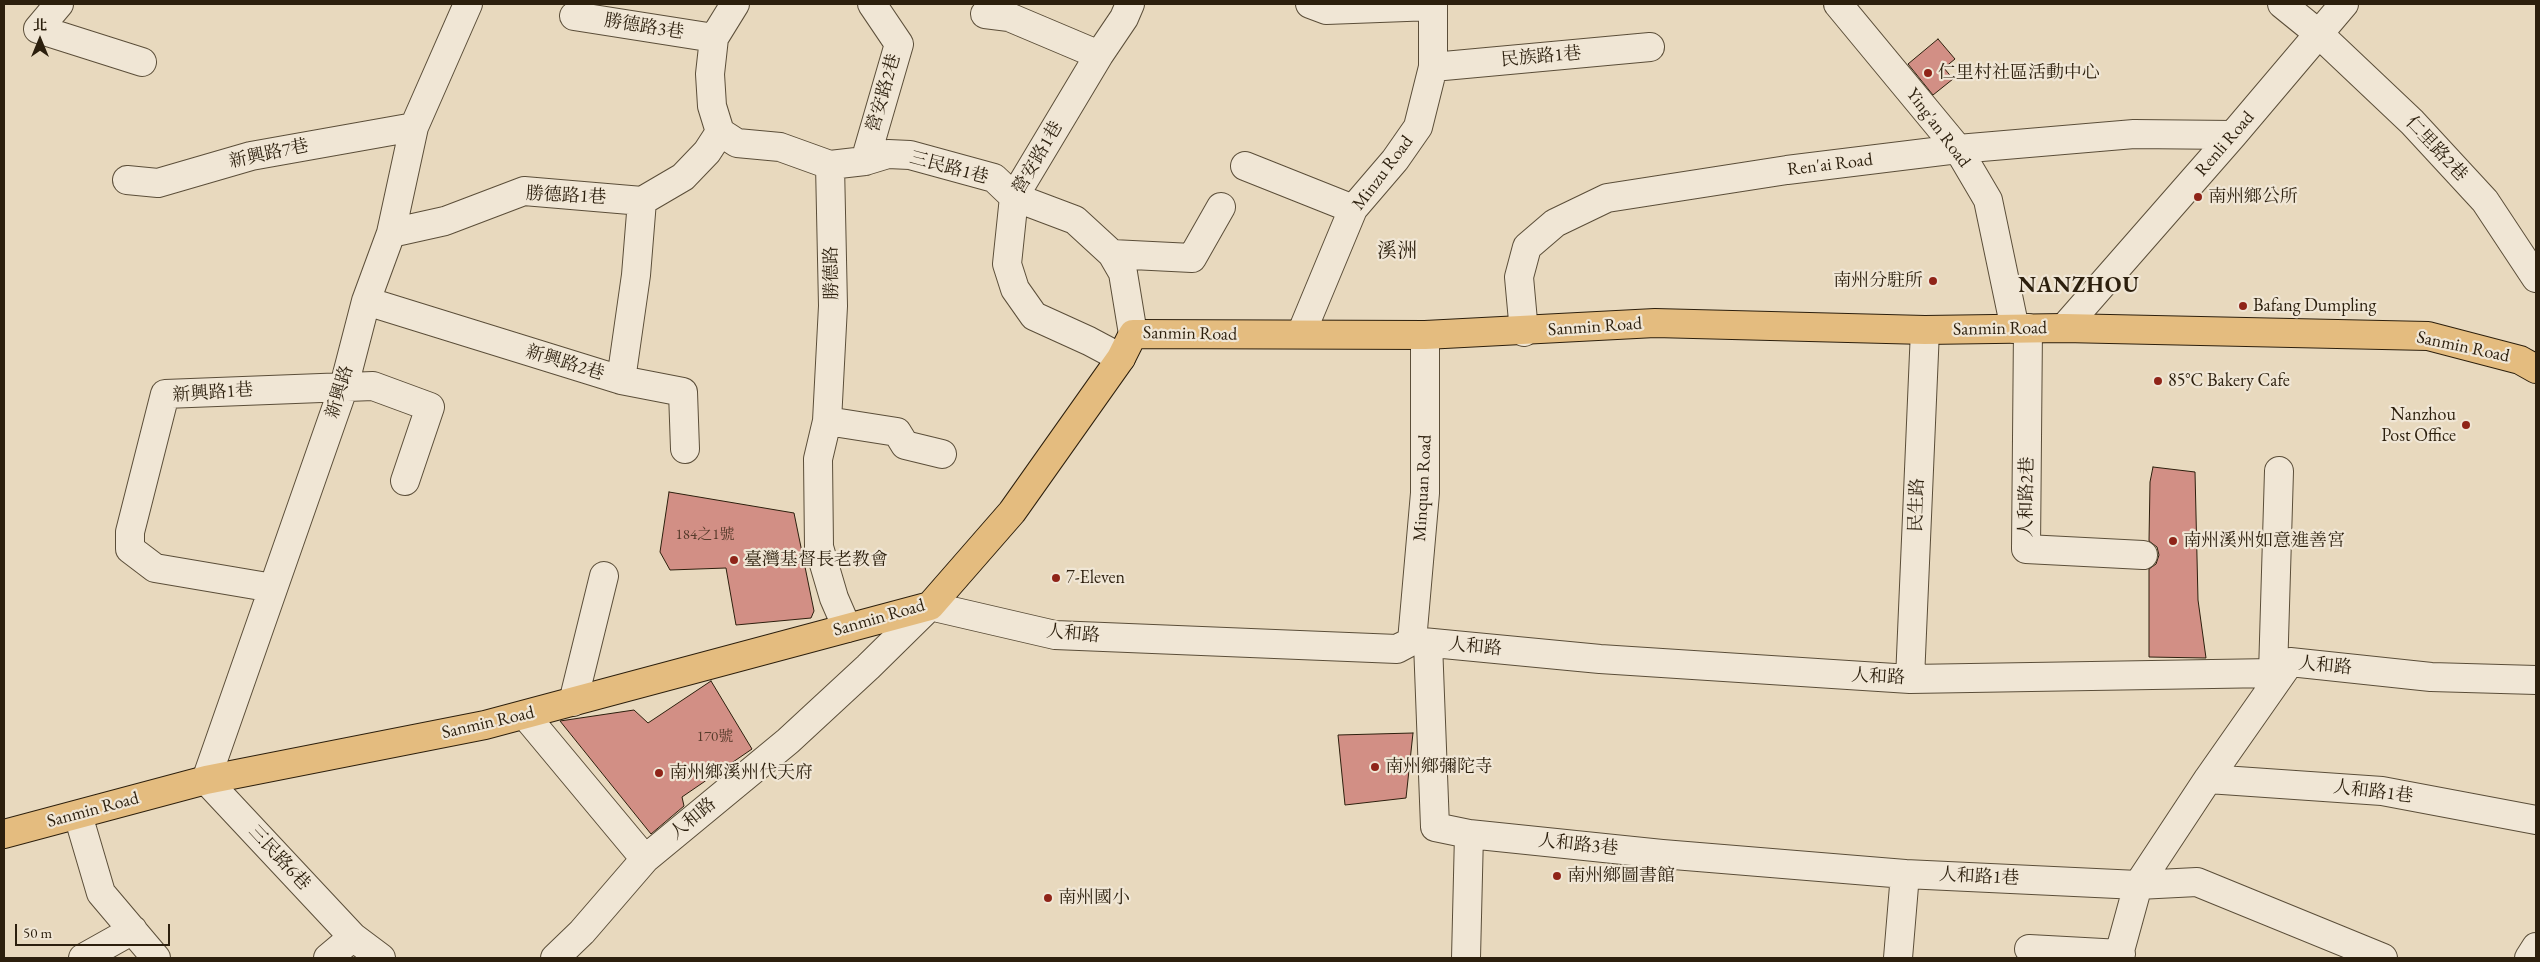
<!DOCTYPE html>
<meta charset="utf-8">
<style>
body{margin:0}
#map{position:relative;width:2540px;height:962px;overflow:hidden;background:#e8d9be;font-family:"EB Garamond","Noto Serif TC",serif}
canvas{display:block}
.frame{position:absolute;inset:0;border:5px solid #2c1f0d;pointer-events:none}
.north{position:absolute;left:15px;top:15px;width:50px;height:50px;-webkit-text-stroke:4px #f0e6d5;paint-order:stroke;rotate:0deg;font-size:14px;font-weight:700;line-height:20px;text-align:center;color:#2c1f0d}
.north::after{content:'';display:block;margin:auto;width:18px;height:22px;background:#2c1f0d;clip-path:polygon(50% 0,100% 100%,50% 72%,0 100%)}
.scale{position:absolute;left:15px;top:924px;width:155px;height:22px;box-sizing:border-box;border:2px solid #2c1f0d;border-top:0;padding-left:6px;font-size:15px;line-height:18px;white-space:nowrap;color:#2c1f0d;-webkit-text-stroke:4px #f0e6d5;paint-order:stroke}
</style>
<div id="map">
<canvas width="2540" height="962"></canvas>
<div class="frame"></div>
<div class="north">北</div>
<div class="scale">50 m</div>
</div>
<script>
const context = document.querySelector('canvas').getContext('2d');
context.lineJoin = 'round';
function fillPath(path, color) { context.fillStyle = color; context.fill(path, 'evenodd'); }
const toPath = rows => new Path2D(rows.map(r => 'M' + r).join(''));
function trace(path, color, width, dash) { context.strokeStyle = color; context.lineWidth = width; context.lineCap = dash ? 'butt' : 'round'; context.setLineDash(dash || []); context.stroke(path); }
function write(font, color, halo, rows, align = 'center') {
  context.font = font + ' "EB Garamond","Noto Serif TC",serif'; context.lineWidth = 4.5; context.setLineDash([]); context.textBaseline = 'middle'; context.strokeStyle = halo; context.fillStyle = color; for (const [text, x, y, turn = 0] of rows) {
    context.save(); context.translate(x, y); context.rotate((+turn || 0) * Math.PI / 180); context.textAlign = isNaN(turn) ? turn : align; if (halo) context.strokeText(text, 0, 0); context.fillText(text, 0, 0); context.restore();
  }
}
const building = toPath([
 [1938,39,1955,59,1944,68,1953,79,1933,95,1908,64,1938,39],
 [2153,467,2195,472,2198,600,2206,658,2149,657,2149,569,2156,564,2159,555,2157,547,2149,541,2150,482,2153,467],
 [669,492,794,513,814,611,811,618,736,625,726,568,670,570,660,552,669,492],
 [711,681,752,749,682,797,684,806,651,834,560,721,634,710,648,723,711,681],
 [1413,733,1406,798,1345,805,1338,735,1413,733]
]);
fillPath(building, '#d28f85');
trace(building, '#2c1f0d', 1);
const minor = toPath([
 [59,4,38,29,142,62],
 [735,4,714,38,710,74,712,106,720,132,737,143,780,147,830,165,833,306,827,421,818,459,819,547,834,598,847,628],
 [1310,4,1326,10,1433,6],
 [1838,4,1958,149,1988,200,2015,329],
 [2282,4,2319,34,2412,122,2485,201,2536,278],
 [985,14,1009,17,1099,55],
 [574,16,714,38],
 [1433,67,1650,47],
 [865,161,899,44,872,4],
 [830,165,865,161,888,154,910,155,994,178,1014,197,1075,220,1112,254,1123,273,1133,334],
 [1245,166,1353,209],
 [127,180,158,183,251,156,414,127],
 [391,233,445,221,524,191,642,201,683,177,707,152,720,132],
 [1112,254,1192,258,1221,207],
 [366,301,621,380,636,275,642,201],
 [2028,328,2026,549,2143,555],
 [2064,328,2233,135,2344,4],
 [1524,332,1519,277,1527,247,1555,223,1607,198,1787,170,1958,149,2134,134,2233,135],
 [1301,334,1353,209,1395,160,1418,127,1433,67,1433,4],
 [1121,358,1089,341,1034,316,1015,289,1007,264,1014,197,1099,55,1124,18,1130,4],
 [621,380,683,392,685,449],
 [827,421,897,432,905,445,942,454],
 [273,588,155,568,130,549,130,532,165,394,373,386,430,407,405,481],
 [1412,641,1425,493,1425,335],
 [1428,643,1435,827,1469,834,1662,854,1905,874,2138,885,2197,882,2383,958],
 [2273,673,2279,471],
 [1910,679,1925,330],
 [573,702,604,576],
 [525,715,645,859],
 [2208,779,2382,791,2536,820],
 [78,815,101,893,156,958],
 [2029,949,2121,954],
 [83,958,133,930],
 [328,958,353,937],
 [381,958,353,937,206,780,344,386,366,301,391,233,414,127,468,4],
 [555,958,582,932,645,859,788,741,868,667,930,606,1055,635,1397,649,1412,641,1600,659,1910,679,2273,673,2290,662,2431,677,2536,680],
 [1466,958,1469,834],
 [1898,958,1905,874],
 [2118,958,2138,885,2208,779,2290,662],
 [2529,958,2536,947]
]);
const major = toPath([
 [4,834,206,780,485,725,930,606,1012,512,1121,358,1133,334,1425,335,1655,323,1925,330,2064,328,2428,336,2520,360,2536,369]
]);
trace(minor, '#5b4e39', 30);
trace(major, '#2c1f0d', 30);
trace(minor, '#f0e6d5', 28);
trace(major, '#e4bc7f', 28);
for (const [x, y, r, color] of [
 [1928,73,5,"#8f2418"],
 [2198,197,5,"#8f2418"],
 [1933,281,5,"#8f2418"],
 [2243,306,5,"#8f2418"],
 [2158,381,5,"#8f2418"],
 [2466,425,5,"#8f2418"],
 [2173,541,5,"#8f2418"],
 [734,560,5,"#8f2418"],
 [1056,578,5,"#8f2418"],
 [1375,767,5,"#8f2418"],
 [659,773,5,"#8f2418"],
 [1557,876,5,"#8f2418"],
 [1048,898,5,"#8f2418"]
]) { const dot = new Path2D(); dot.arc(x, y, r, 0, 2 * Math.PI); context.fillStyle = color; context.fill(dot); trace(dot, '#f0e6d5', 2); }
write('15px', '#563b2b', null, [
 ["184之1號",705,535],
 ["170號",715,737]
]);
write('18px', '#2c1f0d', '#f0e6d5', [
 ["勝德路3巷",644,27,9],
 ["民族路1巷",1541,57,-5],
 ["營安路2巷",884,93,-74],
 ["Ying'an Road",1938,128,53],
 ["Renli Road",2225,144,-49],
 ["仁里路2巷",2436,149,47],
 ["新興路7巷",269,154,-12],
 ["營安路1巷",1038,158,-60],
 ["Ren'ai Road",1830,165,-7],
 ["三民路1巷",949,168,15],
 ["Minzu Road",1383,173,-53],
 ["勝德路1巷",566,196,3],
 ["勝德路",832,273,-91],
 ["Sanmin Road",1595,327,-4],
 ["Sanmin Road",2000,329,-1],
 ["Sanmin Road",1190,334,1],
 ["Sanmin Road",2463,347,12],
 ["新興路2巷",565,363,17],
 ["新興路",340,392,-73],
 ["新興路1巷",213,393,-4],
 ["Minquan Road",1423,488,-87],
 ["人和路2巷",2027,497,-89],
 ["民生路",1917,505,-88],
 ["Sanmin Road",879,618,-16],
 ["人和路",1073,634,5],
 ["人和路",1475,647,5],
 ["人和路",2325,666,5],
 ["人和路",1878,677,3],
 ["Sanmin Road",488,723,-13],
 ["人和路1巷",2373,792,7],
 ["Sanmin Road",93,810,-15],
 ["人和路",693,819,-40],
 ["人和路3巷",1578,845,6],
 ["三民路6巷",279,858,47],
 ["人和路1巷",1979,877,3]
]);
write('18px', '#2c1f0d', '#f0e6d5', [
 ["仁里村社區活動中心",1938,73],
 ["南州鄉公所",2208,197],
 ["南州分駐所",1923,281,"right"],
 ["Bafang Dumpling",2253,306],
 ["85°C Bakery Cafe",2168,381],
 ["Nanzhou",2456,415,"right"],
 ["Post Office",2456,436,"right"],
 ["南州溪州如意進善宮",2183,541],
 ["臺灣基督長老教會",744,560],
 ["7-Eleven",1066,578],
 ["南州鄉彌陀寺",1385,767],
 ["南州鄉溪州代天府",669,773],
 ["南州鄉圖書館",1567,876],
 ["南州國小",1058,898]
], 'left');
write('20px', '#2c1f0d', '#f0e6d5', [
 ["溪洲",1397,252]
]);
context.letterSpacing = '1px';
write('bold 22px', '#2c1f0d', '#f0e6d5', [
 ["NANZHOU",2079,286]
]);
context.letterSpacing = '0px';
</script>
